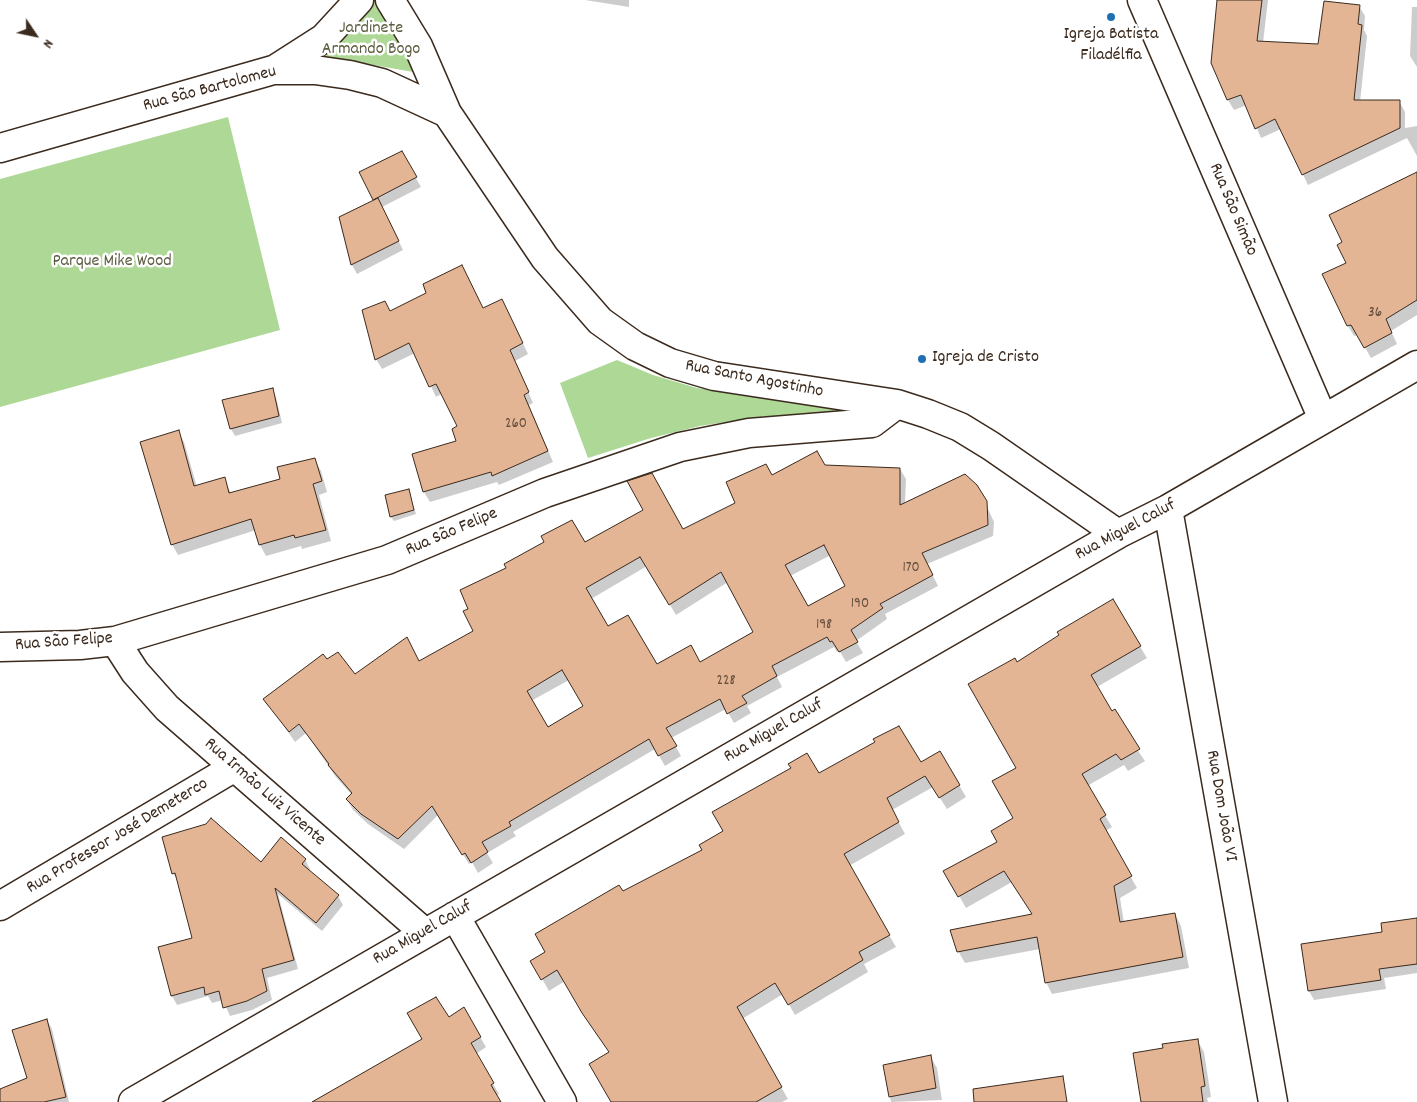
<!DOCTYPE html>
<meta charset="utf-8">
<style>
body{margin:0}
#map{position:relative;width:1417px;height:1102px;overflow:hidden;background:#fff;font-family:Dekko,sans-serif}
canvas{display:block}
.north{position:absolute;left:10px;top:10px;width:50px;height:50px;-webkit-text-stroke:4px #fff;paint-order:stroke;rotate:124deg;font-size:14px;font-weight:700;line-height:20px;text-align:center;color:#3b2a1e}
.north::after{content:'';display:block;margin:auto;width:18px;height:22px;background:#3b2a1e;clip-path:polygon(50% 0,100% 100%,50% 72%,0 100%)}
</style>
<div id="map">
<canvas width="1417" height="1102"></canvas>
<div class="north">N</div>
</div>
<script>
const context = document.querySelector('canvas').getContext('2d');
context.lineJoin = 'round';
function fillPath(path, color) { context.fillStyle = color; context.fill(path, 'evenodd'); }
const toPath = rows => new Path2D(rows.map(r => 'M' + r).join(''));
function trace(path, color, width, dash) { context.strokeStyle = color; context.lineWidth = width; context.lineCap = dash ? 'butt' : 'round'; context.setLineDash(dash || []); context.stroke(path); }
function write(font, color, halo, rows, align = 'center') {
  context.font = font + ' Dekko,sans-serif'; context.lineWidth = 5; context.setLineDash([]); context.textBaseline = 'middle'; context.strokeStyle = halo; context.fillStyle = color; for (const [text, x, y, turn = 0] of rows) {
    context.save(); context.translate(x, y); context.rotate((+turn || 0) * Math.PI / 180); context.textAlign = isNaN(turn) ? turn : align; if (halo) context.strokeText(text, 0, 0); context.fillText(text, 0, 0); context.restore();
  }
}
fillPath(toPath([
 [372,0,375,0,419,73,322,56,336,42],
 [228,117,280,330,0,407,0,179],
 [617,360,653,375,697,388,872,411,759,417,700,426,651,438,588,458,560,383]
]), '#aed896');
fillPath(toPath([
 [585,0,629,0,629,7],
 [1218,0,1268,0,1263,43,1319,45,1359,6,1365,16,1364,30,1367,36,1360,102,1399,101,1405,112,1405,128,1417,126,1417,156,1407,138,1308,185,1281,129,1261,138,1247,105,1234,110,1228,100],
 [1412,7,1417,7,1417,67,1410,56],
 [401,153,421,187,382,207,403,250,357,274,352,265,341,218,375,201,361,173],
 [1417,173,1417,315,1391,331,1397,344,1371,358,1358,335,1354,336,1348,326,1348,263],
 [502,300,528,354,515,361,533,403,529,405,553,462,499,485,497,482,430,502,424,492,457,442,459,426,443,393,436,397,415,353,382,369,376,359,390,312,483,309],
 [272,390,276,397,282,423,235,436,231,429],
 [178,431,184,442,197,487,224,479,231,493,282,480,314,459,321,471,327,492,319,495,331,541,302,549,301,546,266,556,260,545,256,530,178,555,172,544],
 [824,466,900,469,906,479,905,503,981,493,994,522,993,536,927,564,938,586,885,614,887,619,856,641,863,653,846,662,839,650,837,652,834,647,777,677,782,687,747,706,751,713,734,723,726,709,671,738,681,756,665,766,655,749,513,832,516,836,487,853,493,863,478,873,472,862,469,864,438,815,404,849,368,824,353,810,347,800,352,795,335,776,306,733,295,742,265,699,327,661,355,676,419,662,475,632,585,544,683,530,737,504,772,477],
 [831,555,846,586,808,607,790,576],
 [647,566,676,615,728,582,754,632,700,664,656,666,608,628,591,599],
 [569,680,584,707,548,729,531,701],
 [410,495,416,514,394,521,391,517],
 [1112,601,1147,658,1097,687,1112,713,1145,761,1128,771,1124,765,1087,786,1112,827,1105,831,1137,888,1120,898,1124,923,1175,914,1181,926,1189,968,1052,994,1046,982,1040,949,965,963,958,951,1033,915,1012,882,966,908,945,871,999,843,1015,819,1018,768,1017,664],
 [940,752,966,797,947,809,933,787,892,810,905,834,849,866,896,947,864,964,868,972,795,1015,783,994,742,1019,788,1099,782,1102,613,1102,610,1053,565,981,549,991,532,961,547,953,622,893,703,850,819,775,921,764],
 [163,838,261,864,305,860,310,869,309,871,338,896,343,905,322,931,278,894,298,969,267,978,272,1000,252,1010,230,1016,223,1000,212,1003,208,996,177,1005,172,996,193,939,178,881,173,873],
 [1417,919,1417,973,1384,978,1386,989,1314,1000,1309,991,1383,933],
 [463,1008,486,1047,476,1054,499,1094,496,1096,500,1102,331,1102,424,1039],
 [47,1020,52,1029,69,1102,0,1102,0,1090,29,1078],
 [1197,1040,1204,1052,1211,1097,1207,1098,1208,1102,1143,1102,1164,1049],
 [930,1056,937,1068,942,1100,891,1102,885,1065]
]), '#0003');
const building = toPath([
 [1217,0,1262,0,1257,41,1318,44,1324,1,1360,5,1358,24,1362,25,1354,100,1400,100,1400,128,1302,175,1275,119,1255,129,1241,95,1227,100,1211,63,1217,0],
 [402,151,417,177,373,200,359,172,402,151],
 [1417,172,1417,300,1386,319,1392,333,1364,348,1351,325,1347,326,1322,274,1346,263,1337,245,1342,242,1329,215,1417,172],
 [378,198,399,241,351,265,339,217,378,198],
 [462,265,483,308,502,299,523,343,510,350,529,392,524,395,548,451,492,476,491,472,423,492,412,454,456,441,452,429,457,426,436,384,429,387,409,343,375,360,362,310,385,301,390,311,426,293,423,284,462,265],
 [273,388,279,416,230,429,222,400,273,388],
 [179,430,194,486,225,477,229,493,280,479,277,467,315,458,322,481,313,484,326,530,295,538,294,535,259,545,251,519,171,545,140,442,179,430],
 [817,451,825,465,900,468,900,505,965,474,977,485,987,501,988,525,922,553,933,575,880,604,883,608,851,630,858,642,839,652,832,641,830,642,827,637,772,666,777,676,742,696,747,703,727,714,720,699,666,728,677,746,658,756,649,739,509,822,511,826,482,842,488,852,471,863,465,853,462,855,432,806,398,839,361,814,346,799,352,793,328,765,329,764,299,724,289,732,263,699,323,654,327,659,338,652,355,674,407,637,419,661,473,631,463,611,468,609,460,590,506,568,504,564,544,542,541,536,572,520,585,542,643,510,627,481,652,473,683,529,735,503,726,482,766,464,772,475,817,451],
 [824,545,845,586,808,606,785,565,824,545],
 [640,557,669,605,721,572,753,632,700,662,691,645,657,664,628,615,608,626,586,588,640,557],
 [562,670,583,706,548,727,527,691,562,670],
 [409,489,414,510,390,517,385,495,409,489],
 [1113,599,1141,646,1091,675,1112,711,1115,709,1140,749,1121,760,1116,754,1082,774,1106,815,1100,819,1132,876,1114,886,1120,922,1175,913,1183,957,1045,983,1037,937,957,952,950,930,1032,914,1004,871,958,897,943,871,997,842,991,831,1013,818,992,781,1016,768,968,684,1015,658,1017,662,1059,635,1057,632,1113,599],
 [899,726,921,762,940,751,960,785,939,798,925,776,887,798,899,822,844,854,890,935,859,952,863,960,788,1005,775,983,737,1007,782,1087,756,1102,611,1102,589,1064,609,1052,582,1013,557,970,541,980,530,961,545,952,535,934,619,885,623,891,702,850,699,845,723,831,712,812,791,768,788,764,807,753,819,773,875,742,873,739,899,726],
 [211,818,261,862,281,837,306,859,302,864,339,895,316,923,275,888,294,960,262,969,267,991,247,1001,223,1008,219,991,205,995,204,987,171,996,158,947,192,938,175,873,172,874,162,837,206,824,211,818],
 [1417,918,1417,964,1379,969,1381,980,1308,991,1301,944,1382,932,1381,923,1417,918],
 [436,997,449,1017,464,1007,481,1037,471,1043,494,1083,491,1085,501,1102,312,1102,422,1039,407,1013,436,997],
 [47,1019,66,1097,44,1102,0,1102,0,1089,27,1078,12,1030,47,1019],
 [1198,1039,1205,1086,1201,1087,1203,1102,1141,1102,1133,1053,1163,1048,1162,1044,1198,1039],
 [931,1055,936,1088,889,1097,883,1065,931,1055],
 [1063,1076,1067,1102,974,1102,973,1089,1063,1076]
]);
fillPath(building, '#e3b594');
trace(building, '#3b2a1e', 1);
const minor = toPath([
 [390,0,418,46,447,113,545,258,600,321,635,346,670,363,714,376,897,404,928,414,960,427,991,446,1118,534],
 [1142,0,1323,419],
 [274,70,324,38,359,0],
 [0,148,273,70,315,70,350,75,382,83,447,113],
 [1168,509,1273,1102],
 [115,641,135,672,167,708,425,933],
 [0,647,80,645,115,641,387,560,545,493,680,447,749,433,872,423,897,404],
 [0,906,235,767],
 [455,916,562,1102],
 [133,1102,1118,534,1168,509,1417,365]
]);
trace(minor, '#3b2a1e', 31);
trace(minor, '#fff', 28);
for (const [x, y, r, color] of [
 [1111,17,5,"#1f6fb2"],
 [922,359,5,"#1f6fb2"]
]) { const dot = new Path2D(); dot.arc(x, y, r, 0, 2 * Math.PI); context.fillStyle = color; context.fill(dot); trace(dot, '#fff', 2); }
write('15px', '#654d3c', null, [
 ["36",1375,314],
 ["260",516,425],
 ["170",911,569],
 ["190",860,605],
 ["198",824,626],
 ["228",726,682]
]);
write('18px', '#5e5e42', '#fff', [
 ["Jardinete",371,30],
 ["Armando Bogo",371,51],
 ["Parque Mike Wood",112,263]
]);
write('18px', '#3b2a1e', '#fff', [
 ["Igreja Batista",1111,36],
 ["Filadélfia",1111,57],
 ["Igreja de Cristo",932,359,"left"]
]);
write('18px', '#3b2a1e', '#fff', [
 ["Rua São Bartolomeu",210,90,-15],
 ["Rua São Simão",1232,210,67],
 ["Rua Santo Agostinho",754,380,11],
 ["Rua Miguel Caluf",1126,531,-28],
 ["Rua São Felipe",452,533,-23],
 ["Rua São Felipe",64,643,-4],
 ["Rua Miguel Caluf",774,732,-30],
 ["Rua Irmão Luiz Vicente",264,793,41],
 ["Rua Dom João VI",1220,806,80],
 ["Rua Professor José Demeterco",118,837,-31],
 ["Rua Miguel Caluf",423,934,-30]
]);
</script>
